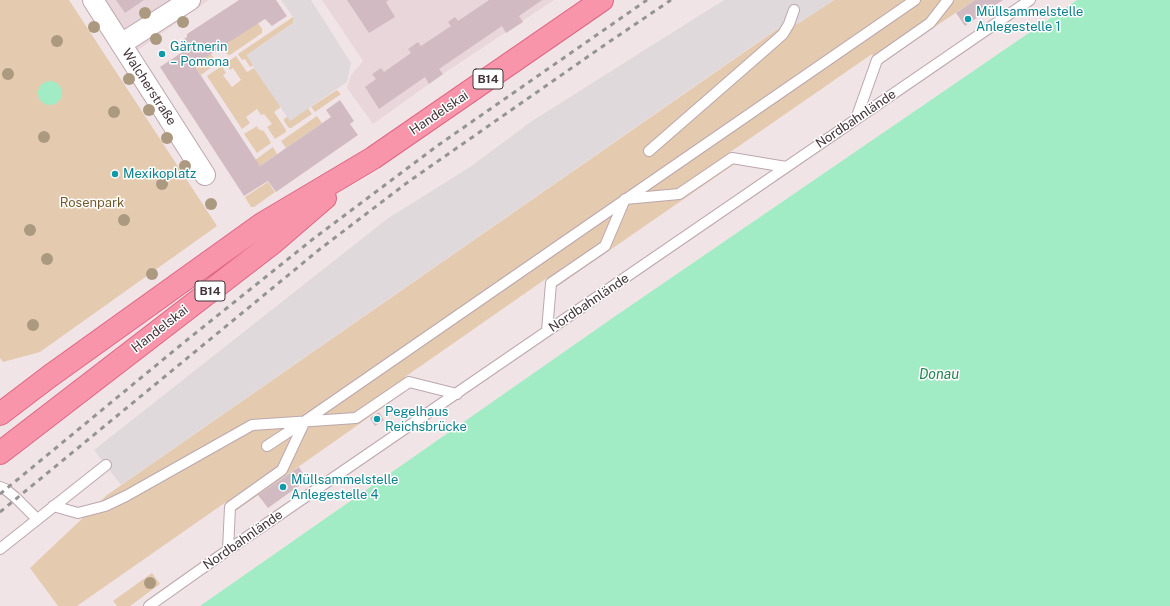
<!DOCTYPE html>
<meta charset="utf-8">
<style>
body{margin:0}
canvas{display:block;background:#f1e4e7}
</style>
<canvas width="1170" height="606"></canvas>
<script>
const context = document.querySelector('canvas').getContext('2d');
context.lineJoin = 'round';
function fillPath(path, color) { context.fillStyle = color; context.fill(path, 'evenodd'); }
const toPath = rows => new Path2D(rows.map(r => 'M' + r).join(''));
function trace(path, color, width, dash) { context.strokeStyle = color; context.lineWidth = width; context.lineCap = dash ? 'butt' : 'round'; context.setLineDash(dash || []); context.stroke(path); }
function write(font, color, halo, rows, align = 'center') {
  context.font = font + ' "Public Sans",sans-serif'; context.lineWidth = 3; context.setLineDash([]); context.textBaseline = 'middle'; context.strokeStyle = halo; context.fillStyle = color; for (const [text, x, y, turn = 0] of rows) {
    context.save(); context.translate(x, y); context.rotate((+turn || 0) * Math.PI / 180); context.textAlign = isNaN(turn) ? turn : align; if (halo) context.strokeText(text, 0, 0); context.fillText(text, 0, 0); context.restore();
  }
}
fillPath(toPath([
 [95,0,209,0,138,50],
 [322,0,554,0,443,74,373,124,347,88,351,75,363,61]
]), '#e9d6db');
fillPath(toPath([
 [0,0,69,0,217,226,40,352,3,362,0,358],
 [834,0,975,0,879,64,872,54,729,153,736,163,555,288,547,278,405,377,412,387,234,512,226,502,77,606,58,606,30,568,107,495,779,28,799,23],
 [293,17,293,23,247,55,254,65,250,67,245,59,242,60,238,54],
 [258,23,262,29,262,33,230,55,227,54,222,47],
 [211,54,217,63,201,75,194,65],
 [236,56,247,72,254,68,281,107,274,112,286,130,286,132,275,139,267,127,272,124,264,114,261,115,257,109,246,117,250,123,242,129,207,76,222,66,226,73,223,75,232,87,241,80,233,68,230,70,228,67,229,61],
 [337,90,341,94,315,112,311,107],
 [308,108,312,114,291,128,289,128,284,121,284,119,288,116,291,120],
 [317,116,322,123,286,148,281,141],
 [257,126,258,129,264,131,271,143,257,153,244,134],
 [273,147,277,154,260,166,255,160],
 [268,182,275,192,254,207,251,207,245,197],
 [152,573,160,584,130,606,117,606,113,601]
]), '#e4caae');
fillPath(toPath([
 [281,0,311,0,351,63,347,82,290,121,254,68,247,55,293,23,293,17],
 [724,0,834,0,799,23,778,28,121,485,94,450,387,219,470,167,532,121]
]), '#dfd9db');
fillPath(toPath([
 [1077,0,1170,0,1170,606,200,606,614,317],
 '38 93a12 12 0 1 1 24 0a12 12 0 1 1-24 0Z'
]), '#a2ecc5');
fillPath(toPath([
 [116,0,144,0,125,13],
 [239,0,276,0,287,16,272,26,265,19,194,65,260,166,331,117,326,110,340,100,354,121,350,124,358,135,276,192,268,181,244,196,160,67,184,51,179,42,187,37,187,34],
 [347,0,389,0,386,2,395,17,369,33],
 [489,0,542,0,519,16,523,22,506,33,502,26,439,69,443,74,429,84,425,77,379,109,365,87,376,79,372,74,381,68,384,72,411,53,408,49,418,42,421,46,451,26,448,22,455,17,458,21],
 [975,0,1003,0,965,26,956,13],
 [379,412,384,420,375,426,370,418],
 [299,467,307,480,268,508,258,495]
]), '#d2bac2');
const service = toPath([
 [856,119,877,60,930,23,948,0],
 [649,151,773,43,783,34,789,24,794,10],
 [547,331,551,283,605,246,625,199,679,194,732,158,786,167],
 [267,446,305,421,590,224,915,0],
 [0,487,5,489,16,498,37,519],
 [53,506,78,513,105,506,126,496,252,425,356,418,409,382,457,394],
 [0,549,106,465],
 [228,550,230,507,282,470,305,421],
 [149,606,228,550,1030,0]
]);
const minor = toPath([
 [93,0,205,175],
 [121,44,190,0]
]);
const primary = toPath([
 [0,414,50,376,262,224,373,158,602,0],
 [0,453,274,242,325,198]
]);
trace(service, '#bca7ad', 12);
trace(minor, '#bca7ad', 22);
trace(primary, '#dd6683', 24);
trace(service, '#fff', 10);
trace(minor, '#fff', 20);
trace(primary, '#f995ab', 22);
trace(toPath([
 [0,494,182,344,313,239,437,146,647,0],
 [0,512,320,249,408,182,606,44,671,0]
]), '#949494', 3, [5, 5]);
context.fillStyle = '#ab9980';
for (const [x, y] of [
 [145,13],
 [183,22],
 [94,27],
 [156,39],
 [57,41],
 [8,74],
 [129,79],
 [149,110],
 [114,112],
 [44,137],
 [167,138],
 [185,166],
 [162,184],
 [211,204],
 [124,220],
 [30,230],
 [47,259],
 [152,274],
 [33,325],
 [150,583]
]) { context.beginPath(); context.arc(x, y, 6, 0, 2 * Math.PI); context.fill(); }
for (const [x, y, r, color] of [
 [968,19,4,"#0f9aa8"],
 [162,54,4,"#0f9aa8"],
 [115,174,4,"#0f9aa8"],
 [377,419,4,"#0f9aa8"],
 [283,487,4,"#0f9aa8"]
]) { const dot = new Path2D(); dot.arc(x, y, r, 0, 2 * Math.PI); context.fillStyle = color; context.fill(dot); trace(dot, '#fff', 1.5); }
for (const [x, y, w] of [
 [488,79,30],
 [210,291,30]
]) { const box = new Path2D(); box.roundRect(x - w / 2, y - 10, w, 20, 3); context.fillStyle = '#fff'; context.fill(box); trace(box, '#433439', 1); }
write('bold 12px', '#433439', null, [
 ["B14",488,79],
 ["B14",210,291]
]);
write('13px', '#0d838f', '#fff', [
 ["Müllsammelstelle",976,12],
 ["Anlegestelle 1",976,27],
 ["Gärtnerin",170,47],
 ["– Pomona",170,62],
 ["Mexikoplatz",123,174],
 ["Pegelhaus",385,412],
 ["Reichsbrücke",385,427],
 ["Müllsammelstelle",291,480],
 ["Anlegestelle 4",291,495]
], 'left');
write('13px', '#433439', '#fff', [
 ["Walcherstraße",149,87,57],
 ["Handelskai",439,113,-34],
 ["Nordbahnlände",856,119,-34],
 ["Nordbahnlände",589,303,-34],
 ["Handelskai",160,329,-38],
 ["Nordbahnlände",243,540,-35]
]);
write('13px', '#715b2b', '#fff', [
 ["Rosenpark",92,203]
]);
write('italic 14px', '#2b8355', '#fff', [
 ["Donau",939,375]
]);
</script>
